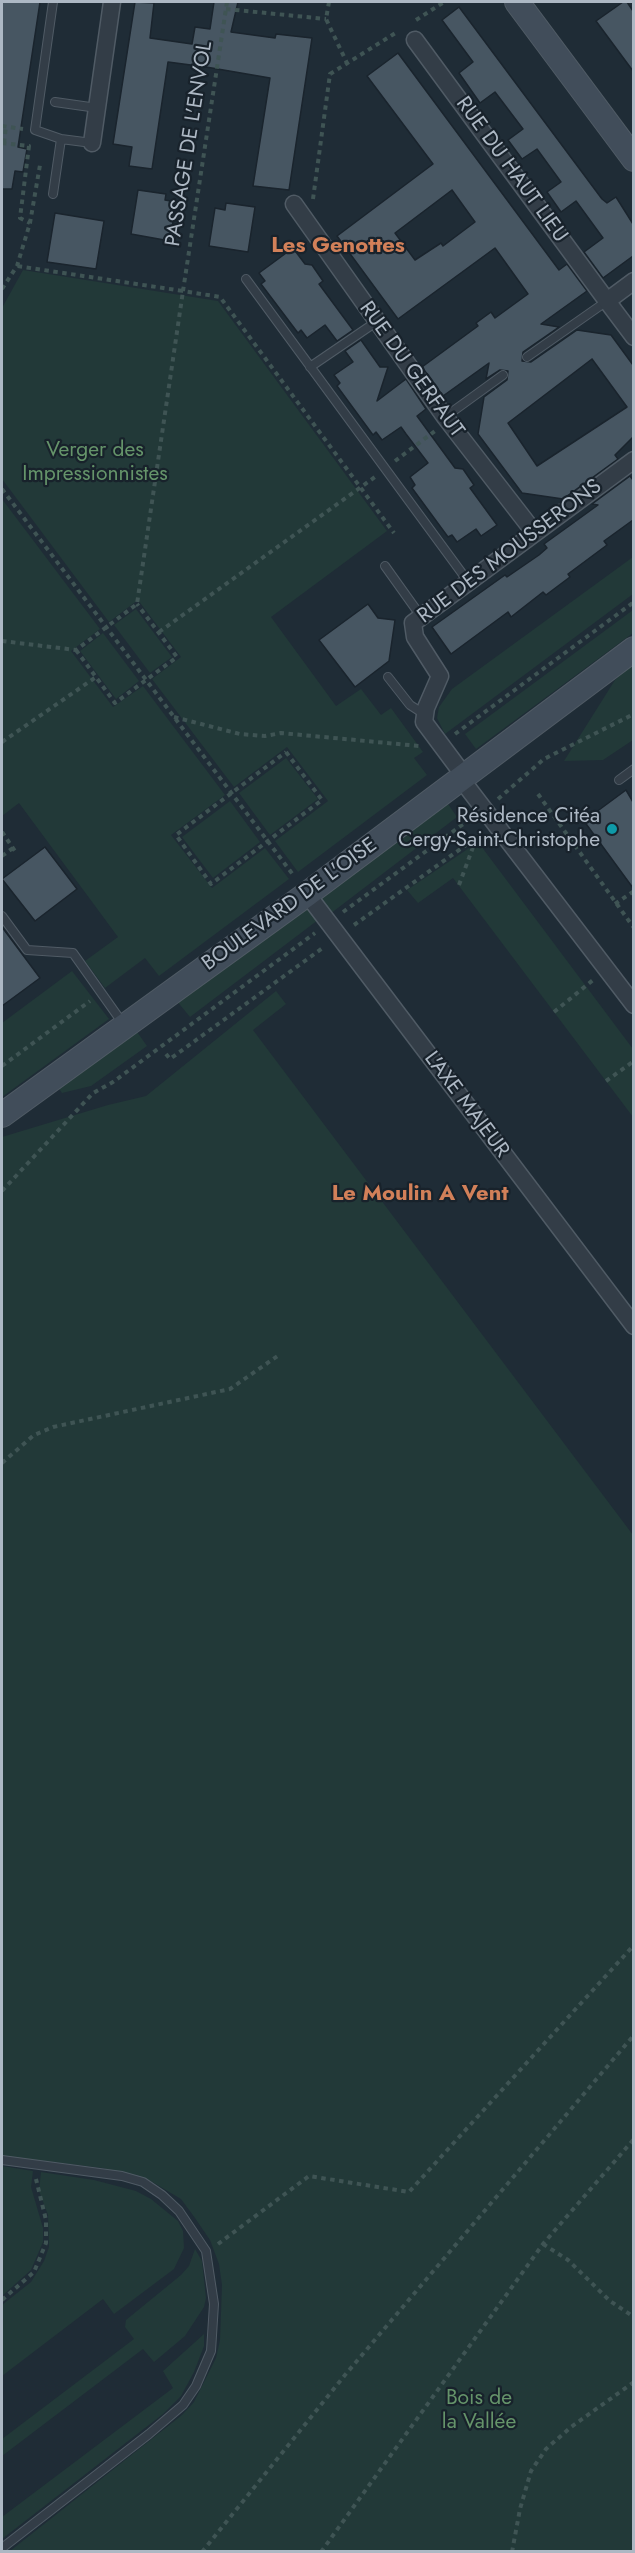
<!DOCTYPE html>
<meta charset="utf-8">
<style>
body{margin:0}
#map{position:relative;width:635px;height:2553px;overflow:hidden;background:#1f2c36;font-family:Jost,sans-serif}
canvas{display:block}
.frame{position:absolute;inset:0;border:3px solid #adb8c4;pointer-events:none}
</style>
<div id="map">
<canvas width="635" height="2553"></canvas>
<div class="frame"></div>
</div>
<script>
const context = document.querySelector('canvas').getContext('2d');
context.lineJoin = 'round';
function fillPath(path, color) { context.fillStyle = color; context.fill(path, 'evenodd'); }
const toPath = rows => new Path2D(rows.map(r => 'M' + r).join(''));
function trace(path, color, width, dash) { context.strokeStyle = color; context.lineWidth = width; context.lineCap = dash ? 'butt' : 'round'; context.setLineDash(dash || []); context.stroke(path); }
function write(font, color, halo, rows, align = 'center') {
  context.font = font + ' Jost,sans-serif'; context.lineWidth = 4.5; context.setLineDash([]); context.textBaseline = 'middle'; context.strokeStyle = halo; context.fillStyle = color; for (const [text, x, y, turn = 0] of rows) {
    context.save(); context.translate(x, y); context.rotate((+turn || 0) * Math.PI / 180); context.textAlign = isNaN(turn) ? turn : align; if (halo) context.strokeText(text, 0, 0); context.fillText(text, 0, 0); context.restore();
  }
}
fillPath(toPath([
 [23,270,218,301,387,531,271,617,336,706,361,689,381,715,391,708,423,752,414,758,427,775,298,872,275,841,328,801,287,747,234,787,152,679,181,657,138,600,109,622,2,479,2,308],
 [2,499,100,629,71,651,113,707,143,686,225,795,171,835,212,888,265,848,289,879,159,976,145,958,105,988,85,961,118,937,19,803,2,816],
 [633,557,633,594,445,734,437,718,439,707,452,689],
 [136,609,172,657,150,673,114,625],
 [633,610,633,633,476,749,465,734],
 [103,633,139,681,116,699,80,651],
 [633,663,633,740,603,760,564,761,615,680],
 [286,758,318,799,270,835,239,793],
 [230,801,260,842,213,878,182,837],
 [446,801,457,817,330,914,317,896],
 [478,842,633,1049,633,1117,453,878,418,903,407,890],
 [306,905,318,920,190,1017,176,1000],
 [72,971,109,1019,2,1097,2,1023],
 [276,991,286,1004,253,1030,633,1535,633,2551,10,2551,182,2415,194,2402,216,2358,220,2340,222,2285,219,2264,210,2240,195,2218,181,2199,149,2180,102,2168,2,2156,2,1137,108,1105,146,1096],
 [135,1029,147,1046,91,1086,62,1093,58,1087],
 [2,2166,33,2171,31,2187,43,2228,43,2242,31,2270,2,2296],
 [41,2172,94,2180,136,2191,151,2199,178,2221,183,2231,184,2248,174,2269,114,2314,103,2299,2,2376,2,2305,31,2282,44,2261,49,2247,48,2215,39,2191],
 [195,2249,202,2261,206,2298,204,2307,185,2336,154,2362,143,2349,2,2456,2,2439,134,2339,125,2327,126,2320,181,2275,189,2266],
 [204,2334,204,2346,194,2372,181,2396,163,2414,2,2539,2,2517,173,2388,163,2371]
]), '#223938');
const building = toPath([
 [2,2,40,2,18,147,27,149,23,172,15,171,12,189,2,189,2,2],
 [135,2,154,3,150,38,192,44,195,27,210,29,214,2,238,2,231,32,275,38,276,34,312,38,289,190,253,186,270,78,206,67,168,62,152,169,129,166,132,147,113,144,135,2],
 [623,2,627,2,633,11,633,71,596,21,623,2],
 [459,7,602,199,607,203,616,197,633,224,633,256,603,278,584,252,603,238,576,201,561,212,547,192,561,182,537,149,522,159,508,140,523,129,495,92,480,103,459,73,473,62,442,20,459,7],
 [398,53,559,270,567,264,587,291,541,324,559,327,523,352,522,361,531,362,577,330,611,335,633,365,633,437,615,455,618,459,563,499,522,493,478,434,484,397,507,380,508,371,500,370,486,379,489,363,443,396,422,367,478,326,476,323,491,312,495,318,528,294,495,248,398,319,337,236,433,164,367,76,398,53],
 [452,190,475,222,443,246,441,243,415,260,395,233,452,190],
 [592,359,627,407,537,466,508,423,592,359],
 [138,190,166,194,165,200,176,202,170,241,131,234,138,190],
 [226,203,255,207,248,252,209,246,215,208,225,210,226,203],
 [55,213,104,221,96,269,47,262,55,213],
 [293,248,305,264,312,265,323,281,319,284,353,330,337,341,325,325,307,338,301,330,298,333,261,284,265,281,259,273,293,248],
 [361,340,380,367,388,367,377,401,406,379,426,409,417,416,455,468,463,469,474,485,470,488,497,525,481,536,476,529,457,542,452,535,448,537,412,488,415,485,410,477,428,463,406,434,401,427,382,440,376,432,373,435,337,386,340,383,334,375,353,362,345,351,361,340],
 [630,476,633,480,633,520,604,541,607,545,568,574,570,577,546,595,543,592,511,617,508,612,451,654,432,627,505,575,507,577,539,555,547,548,544,544,598,505,592,504,630,476],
 [368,604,378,618,395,620,389,661,355,687,319,640,368,604],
 [626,790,633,802,633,888,584,821,626,790],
 [45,847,77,889,35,921,2,879,45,847],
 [2,927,40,978,2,1006,2,927]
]);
fillPath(building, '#475662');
trace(building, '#1a242d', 1.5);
const lane = toPath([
 [53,2,35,130,61,139,92,143],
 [55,102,97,108],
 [53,194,61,139],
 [246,279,467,580],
 [527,357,607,301],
 [310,367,376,322],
 [445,417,503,375],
 [385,566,420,615],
 [388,677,410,705,424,714],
 [619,780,634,769],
 [2,916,27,950,73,953,124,1025],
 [2,2160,122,2176,143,2182,162,2195,179,2211,206,2251,214,2304,211,2351,196,2386,183,2405,149,2434,2,2548]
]);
const street = toPath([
 [415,40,607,301],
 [92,143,112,2],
 [294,204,445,417,534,532],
 [634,281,607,301,634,337],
 [465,777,424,722,426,708,440,676,415,637,413,623,634,460],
 [461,779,634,1005],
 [307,894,634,1326]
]);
const secondary = toPath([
 [517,2,634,159],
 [2,1115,307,894,634,649]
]);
trace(lane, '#505b65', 10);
trace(street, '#505b65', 19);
trace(secondary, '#505b65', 26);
trace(toPath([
 [227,2,183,291,220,297,394,533],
 [329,2,326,19,347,63],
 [226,9,326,19],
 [416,20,444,2],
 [2,126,23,129],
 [2,143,29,146,20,218,30,223],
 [4,143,6,126],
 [313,199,330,74,397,32],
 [2,289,17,266,30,223,40,165],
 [395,461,435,431],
 [2,489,294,876],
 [159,632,375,477],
 [2,641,76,650,137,604,183,291,17,266],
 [76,650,115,703,177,657,137,604],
 [174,717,240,734,265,736,281,733,419,746],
 [455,734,634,602],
 [2,742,96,677],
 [286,752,322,800,211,884,176,835,286,752],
 [538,794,634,928],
 [498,799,544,759,634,714],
 [2,832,17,854],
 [2,856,13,848],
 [459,885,476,839],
 [615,904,634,891],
 [343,912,470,819],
 [354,925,480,835],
 [554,1012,593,980],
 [166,1054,170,1059,324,947],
 [2,1066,90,1001],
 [606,1081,634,1061],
 [2,1191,93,1093,113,1082,315,933],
 [2,1463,34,1435,53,1427,230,1389,279,1355],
 [218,2244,309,2176,409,2192,634,1945],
 [543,2244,568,2260,610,2301,634,2317],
 [2,2300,34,2272,46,2243,46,2220,36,2179],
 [202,2552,345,2375,634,2035],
 [321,2552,543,2244,634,2139],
 [512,2552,520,2509,531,2471,546,2449,571,2427,634,2382]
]), '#3f5454', 4, [4.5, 4.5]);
trace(lane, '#333d47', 8);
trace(street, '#333d47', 16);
trace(secondary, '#414d5a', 24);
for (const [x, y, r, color] of [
 [612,829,6,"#0f9aa8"]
]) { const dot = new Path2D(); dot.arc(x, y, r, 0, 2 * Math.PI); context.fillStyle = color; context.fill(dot); trace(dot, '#18222b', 2); }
write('21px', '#adb8c4', '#18222b', [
 ["PASSAGE DE L'ENVOL",190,144,-81],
 ["RUE DU HAUT LIEU",511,170,54],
 ["RUE DU GERFAUT",411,370,54],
 ["RUE DES MOUSSERONS",510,552,-37],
 ["BOULEVARD DE L'OISE",290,905,-36],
 ["L'AXE MAJEUR",466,1105,53]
]);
write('21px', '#65946a', '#18222b', [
 ["Verger des",95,451],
 ["Impressionnistes",95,475],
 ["Bois de",479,2399],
 ["la Vallée",479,2423]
]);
write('21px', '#adb8c4', '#18222b', [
 ["Résidence Citéa",600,817],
 ["Cergy-Saint-Christophe",600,841]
], 'right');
write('bold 22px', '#d28059', '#18222b', [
 ["Les Genottes",338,247],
 ["Le Moulin A Vent",420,1195]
]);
</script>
